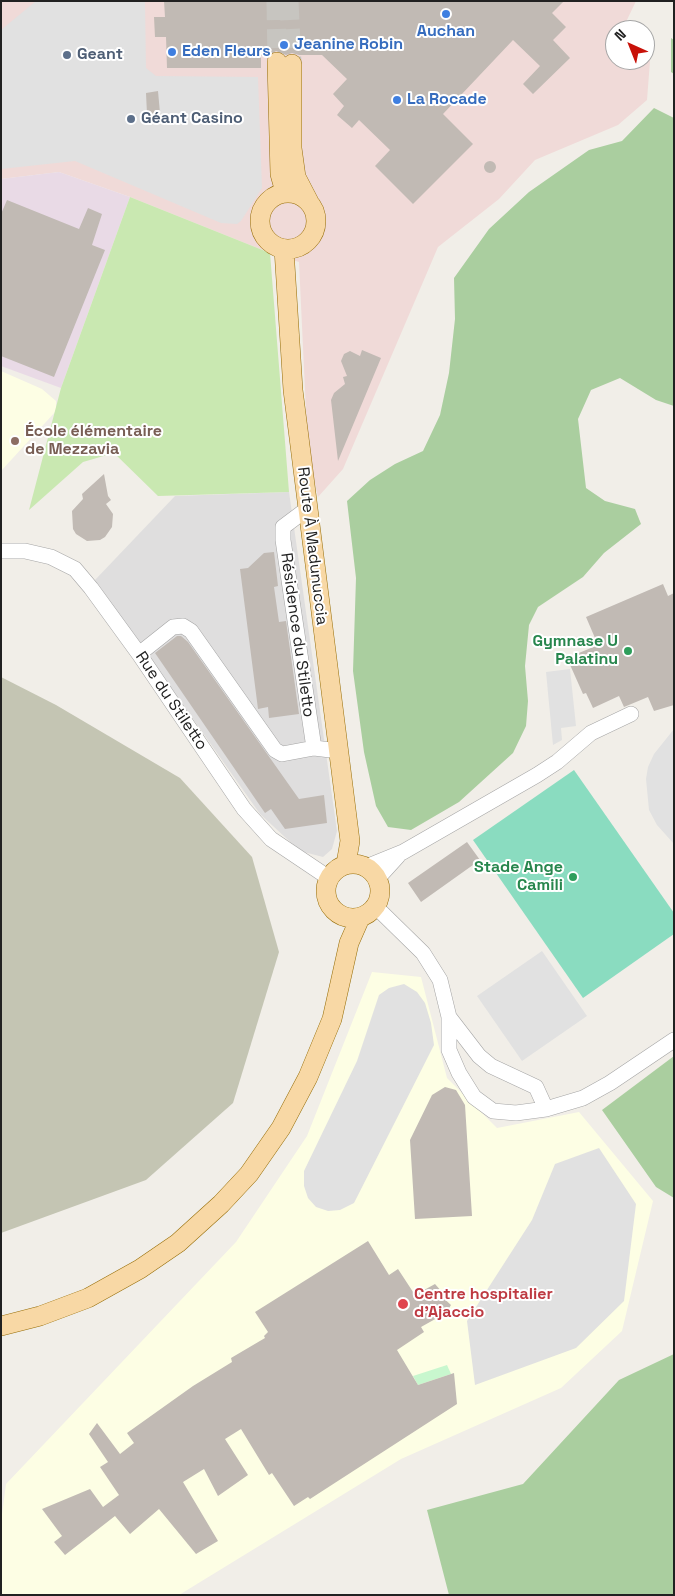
<!DOCTYPE html>
<meta charset="utf-8">
<style>
body{margin:0}
#map{position:relative;width:675px;height:1596px;overflow:hidden;background:#f1eee8;font-family:"Space Grotesk",sans-serif}
canvas{display:block}
.frame{position:absolute;inset:0;border:2px solid #212121;pointer-events:none}
.north{position:absolute;left:605px;top:20px;width:50px;height:50px;box-sizing:border-box;background:#fff;border:1px solid #a6a6a6;border-radius:50%;rotate:316deg;font-size:14px;font-weight:700;line-height:20px;text-align:center;color:#212121}
.north::after{content:'';display:block;margin:auto;width:18px;height:22px;background:#c81209;clip-path:polygon(50% 0,100% 100%,50% 72%,0 100%)}
</style>
<div id="map">
<canvas width="675" height="1596"></canvas>
<div class="frame"></div>
<div class="north">N</div>
</div>
<script>
const context = document.querySelector('canvas').getContext('2d');
context.lineJoin = 'round';
function fillPath(path, color) { context.fillStyle = color; context.fill(path, 'evenodd'); }
const toPath = rows => new Path2D(rows.map(r => 'M' + r).join(''));
function trace(path, color, width, dash) { context.strokeStyle = color; context.lineWidth = width; context.lineCap = dash ? 'butt' : 'round'; context.setLineDash(dash || []); context.stroke(path); }
function write(font, color, halo, rows, align = 'center') {
  context.font = font + ' "Space Grotesk",sans-serif'; context.lineWidth = 4; context.setLineDash([]); context.textBaseline = 'middle'; context.strokeStyle = halo; context.fillStyle = color; for (const [text, x, y, turn = 0] of rows) {
    context.save(); context.translate(x, y); context.rotate((+turn || 0) * Math.PI / 180); context.textAlign = isNaN(turn) ? turn : align; if (halo) context.strokeText(text, 0, 0); context.fillText(text, 0, 0); context.restore();
  }
}
fillPath(toPath([
 [289,492,337,831,332,849,323,857,300,851,260,814,95,580,175,496]
]), '#dfdede');
fillPath(toPath([
 [1,1,636,1,626,22,631,30,615,30,615,60,645,60,645,53,650,61,647,100,618,125,535,160,499,199,438,247,343,469,318,497,308,454,299,262,270,253,130,197,59,172,1,179]
]), '#f0dad8');
fillPath(toPath([
 [59,172,130,197,61,388,1,366,1,179]
]), '#e9dae6');
fillPath(toPath([
 [1,371,42,389,56,401,56,411,1,471],
 [372,972,421,977,447,1078,497,1128,579,1112,653,1201,622,1331,561,1388,401,1459,179,1595,3,1595,1,1592,1,1522,6,1484,236,1242,307,1136]
]), '#fdfee4');
fillPath(toPath([
 [1,677,56,705,180,778,252,857,279,952,233,1103,146,1180,1,1233]
]), '#c4c5b3');
fillPath(toPath([
 [130,197,270,253,289,492,158,496,114,453,83,462,29,510,61,388]
]), '#c9e8b1');
fillPath(toPath([
 [671,38,674,40,674,74,671,72],
 [654,108,674,118,674,406,656,400,620,378,591,390,578,419,586,488,605,501,635,509,641,524,604,553,583,577,538,607,529,625,525,666,528,701,526,726,513,753,459,802,411,830,388,827,376,806,364,752,353,671,356,578,347,501,370,480,395,464,423,451,440,415,449,373,455,319,454,278,489,229,529,192,589,150,622,141],
 [674,1056,674,1198,656,1187,602,1110],
 [674,1354,674,1595,449,1595,427,1510,523,1484,619,1380]
]), '#aace9f');
fillPath(toPath([
 [447,1365,451,1374,418,1385,413,1376]
]), '#c8f7ce');
fillPath(toPath([
 [574,770,674,913,674,934,583,998,473,840]
]), '#8adcc0');
fillPath(toPath([
 [36,1,145,1,146,68,156,76,258,77,262,188,241,221,237,224,221,223,75,161,1,169,1,30],
 [570,669,576,726,561,728,562,740,553,745,546,672],
 [674,729,674,844,657,825,649,810,646,779,648,767,654,754],
 [542,951,587,1016,522,1061,477,996],
 [404,984,417,992,425,1003,431,1023,434,1045,354,1203,340,1210,328,1211,316,1207,308,1198,304,1186,304,1171,357,1061,379,995,389,988],
 [599,1148,636,1204,624,1301,576,1348,475,1385,467,1321,532,1220,555,1164]
]), '#e1e1e1');
fillPath(toPath([
 [164,1,564,1,552,13,566,27,553,40,570,58,533,94,523,84,540,66,513,40,443,114,473,144,413,204,375,166,390,150,359,120,352,128,337,115,344,106,333,94,347,79,322,55,299,55,292,53,286,55,276,51,268,56,261,56,261,68,167,68,166,37,155,37,154,17,165,17],
 [158,91,160,113,147,114,146,93],
 '484 167a6 6 0 1 1 12 0a6 6 0 1 1-12 0Z',
 [7,200,79,229,88,208,102,214,92,245,105,250,54,377,1,356,1,214],
 [362,350,381,358,338,461,331,400,334,393,345,384,343,377,347,376,341,361,344,354,350,351,360,356],
 [104,474,108,496,111,500,106,504,113,514,112,527,105,537,100,540,87,541,76,534,73,529,72,511,83,499,82,494],
 [274,552,278,586,274,587,279,622,286,621,299,714,269,718,268,707,258,709,240,569,248,568,264,553],
 [663,584,668,596,674,593,674,705,654,711,648,697,624,707,619,696,593,708,586,693,583,694,567,658,598,645,586,617],
 [177,636,181,636,188,642,299,799,324,795,327,823,285,829,271,809,265,813,155,653],
 [467,842,480,860,421,902,408,883],
 [445,1087,456,1090,465,1105,472,1216,415,1219,410,1140,432,1095],
 [368,1241,389,1275,398,1269,415,1295,435,1284,442,1292,440,1295,451,1305,446,1313,421,1327,424,1332,397,1350,418,1385,454,1373,457,1404,310,1499,308,1497,294,1506,272,1473,269,1475,241,1429,225,1439,248,1475,218,1496,204,1469,183,1482,218,1541,196,1554,159,1509,130,1534,115,1516,65,1555,54,1542,62,1536,42,1509,90,1489,103,1507,119,1495,100,1467,108,1462,89,1434,97,1423,120,1454,134,1443,127,1433,193,1386,232,1362,231,1358,265,1338,264,1336,268,1332,255,1312]
]), '#c1bab4');
trace(toPath([
 [276,1,277,62],
 [289,1,292,64]
]), '#c7c5c0', 19, [19, 9]);
const minor = toPath([
 [307,509,283,527,283,540,314,748,339,751],
 [1,551,25,551,51,557,75,569,91,588,139,654,244,809,271,839,329,878],
 [139,654,173,627,183,626,191,631,275,750,282,754,314,748],
 [366,867,403,852,537,775,557,762,591,733,631,714],
 [378,878,398,856],
 [376,907,423,953,440,980,449,1017,449,1050,459,1073,474,1097,493,1111,516,1113,546,1109,536,1087,491,1066,479,1056,449,1017],
 [546,1109,583,1098,610,1083,674,1040]
]);
const major = toPath([
 [277,62,280,174,285,192],
 [292,64,292,148,296,177,309,202],
 '260 221a28 28 0 1 1 56 0a28 28 0 1 1-56 0Z',
 [284,249,293,390,350,841,346,864],
 '326 891a27 27 0 1 1 54 0a27 27 0 1 1-54 0Z',
 [1,1326,40,1316,88,1298,140,1269,178,1243,221,1204,249,1174,281,1128,308,1077,332,1019,349,943,360,918]
]);
trace(minor, '#a5a5a5', 16);
trace(major, '#966d07', 20);
trace(minor, '#fff', 15);
trace(major, '#f8d8a5', 19);
for (const [x, y, r, color] of [
 [446,14,5,"#3f7fe0"],
 [284,45,5,"#3f7fe0"],
 [172,52,5,"#3f7fe0"],
 [67,55,5,"#5c6f8a"],
 [397,100,5,"#3f7fe0"],
 [131,119,5,"#5c6f8a"],
 [15,441,5,"#8d6e63"],
 [628,651,5,"#2e9e5b"],
 [573,877,5,"#2e9e5b"],
 [403,1304,6,"#e0444e"]
]) { const dot = new Path2D(); dot.arc(x, y, r, 0, 2 * Math.PI); context.fillStyle = color; context.fill(dot); trace(dot, '#fff', 2); }
write('bold 16px', '#366cbe', '#fff', [
 ["Auchan",446,32,"center"],
 ["Jeanine Robin",294,45],
 ["Eden Fleurs",182,52],
 ["La Rocade",407,100]
], 'left');
write('bold 16px', '#4e5e75', '#fff', [
 ["Geant",77,55],
 ["Géant Casino",141,119]
], 'left');
write('bold 16px', '#785e54', '#fff', [
 ["École élémentaire",25,432],
 ["de Mezzavia",25,450]
], 'left');
write('16px', '#212121', '#fff', [
 ["Route À Madunuccia",312,546,83],
 ["Résidence du Stiletto",297,635,82],
 ["Rue du Stiletto",171,701,56]
]);
write('bold 16px', '#27864d', '#fff', [
 ["Gymnase U",618,642],
 ["Palatinu",618,660],
 ["Stade Ange",563,868],
 ["Camili",563,886]
], 'right');
write('bold 16px', '#be3a42', '#fff', [
 ["Centre hospitalier",414,1295],
 ["d'Ajaccio",414,1313]
], 'left');
</script>
